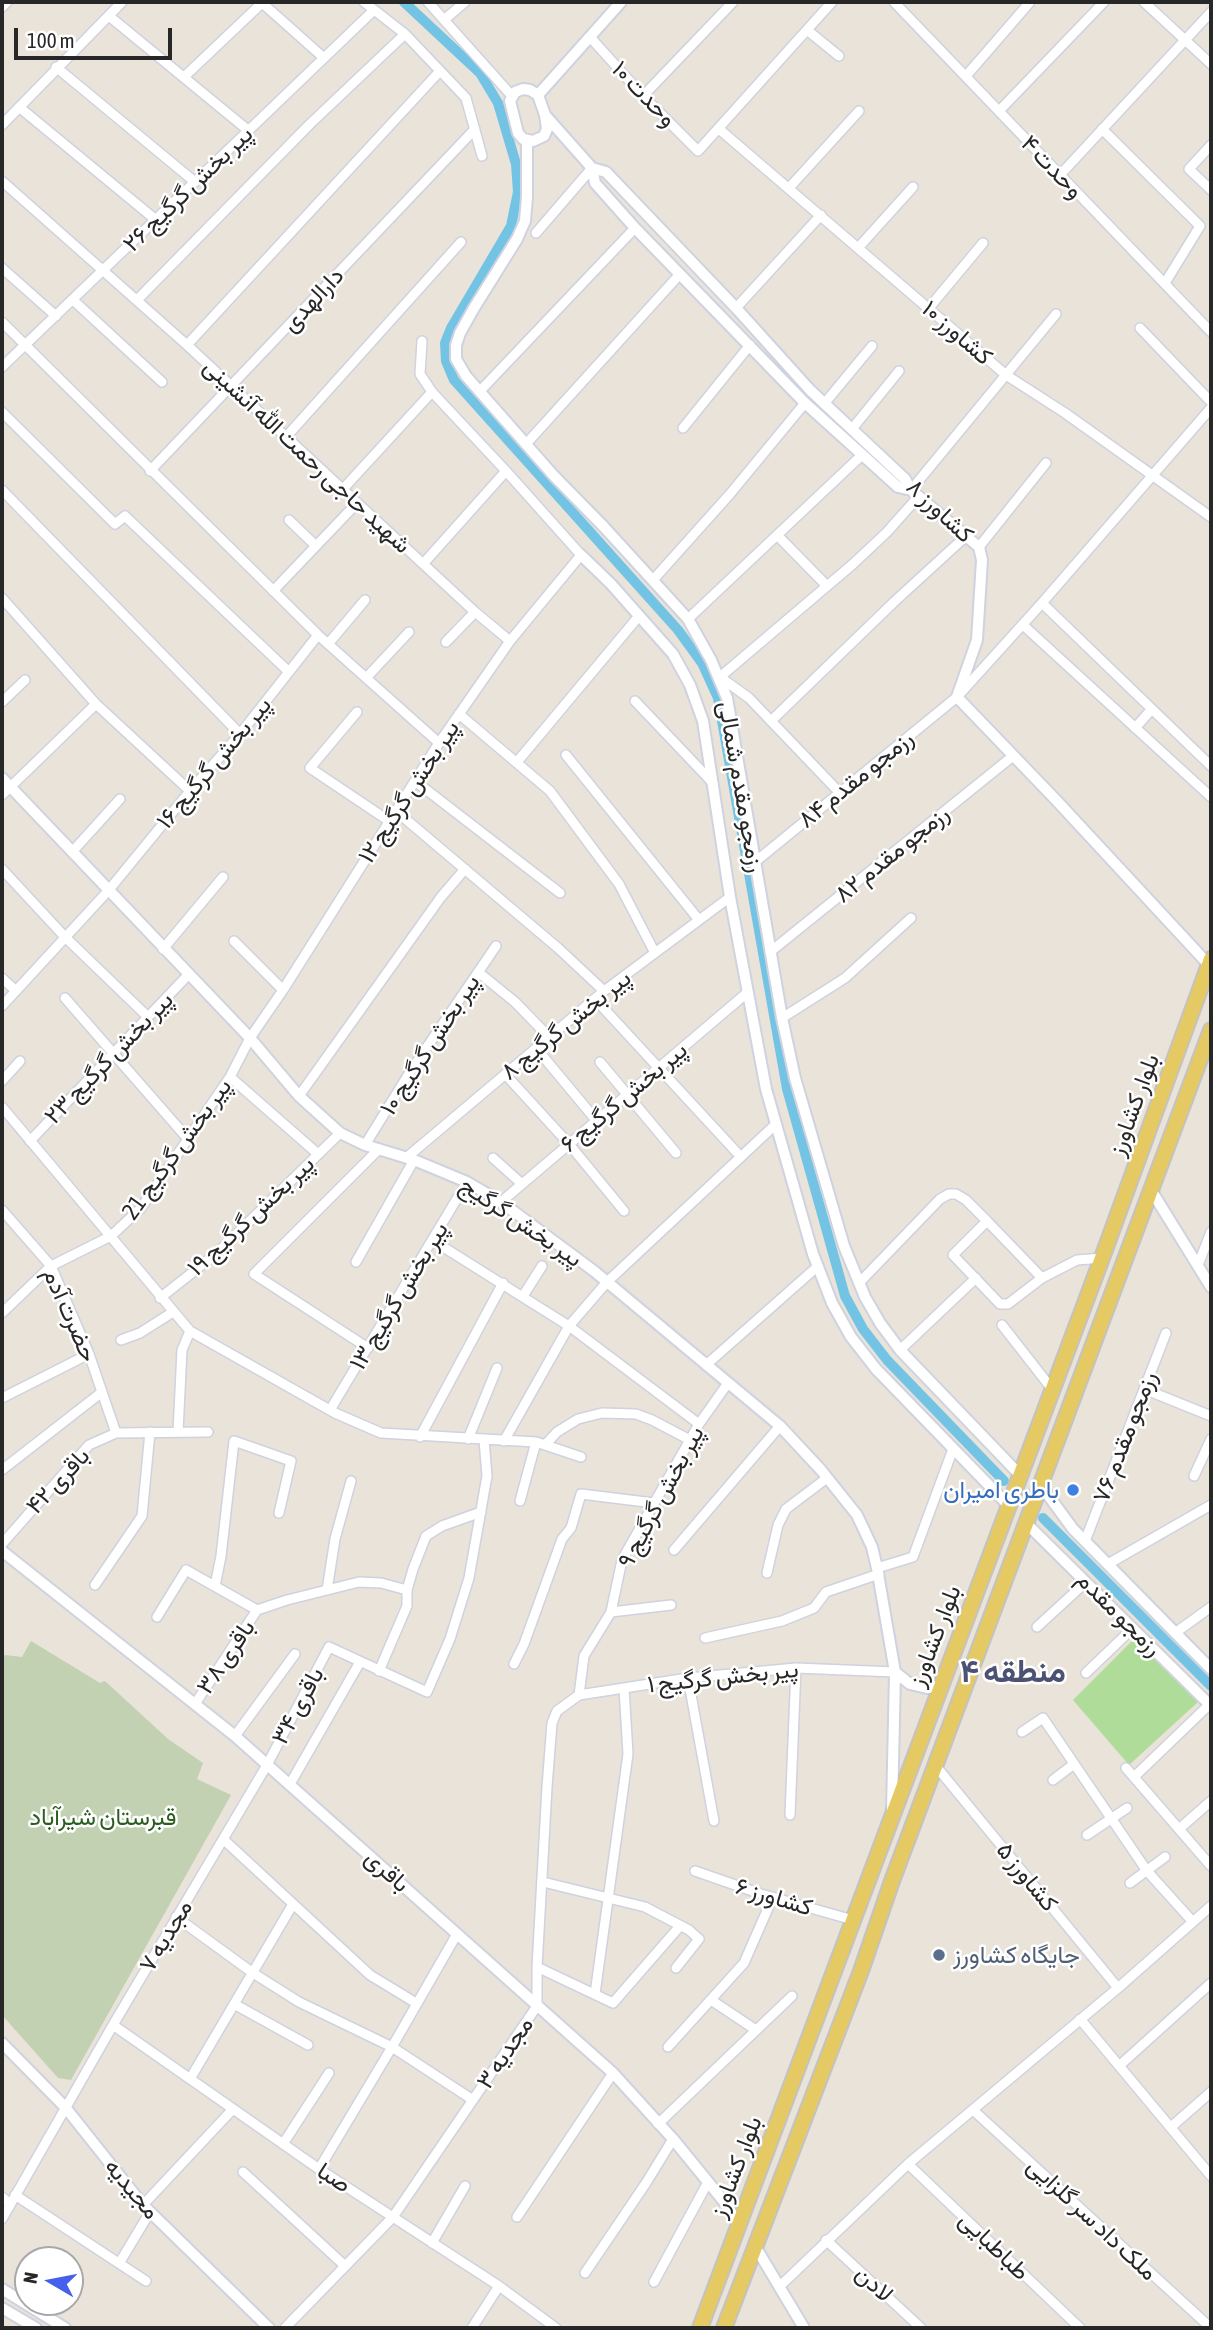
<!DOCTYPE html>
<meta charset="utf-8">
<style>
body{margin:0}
#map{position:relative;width:1213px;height:2330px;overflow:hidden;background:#e9e3d9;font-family:"Asap Condensed",sans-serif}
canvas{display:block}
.frame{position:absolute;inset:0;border:4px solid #272727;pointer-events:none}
.north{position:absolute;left:14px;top:2246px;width:70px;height:70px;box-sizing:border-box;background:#fff;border:2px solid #a9a9a9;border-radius:50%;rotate:280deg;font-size:19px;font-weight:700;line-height:28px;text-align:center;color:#272727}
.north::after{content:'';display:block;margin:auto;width:24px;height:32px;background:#4460ec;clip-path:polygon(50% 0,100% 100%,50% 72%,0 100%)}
.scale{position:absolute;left:14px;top:28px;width:158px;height:32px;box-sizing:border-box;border:4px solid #272727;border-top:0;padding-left:9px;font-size:21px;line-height:24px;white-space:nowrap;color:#272727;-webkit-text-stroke:5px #fff;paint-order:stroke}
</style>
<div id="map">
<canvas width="1213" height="2330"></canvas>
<div class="frame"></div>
<div class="north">N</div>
<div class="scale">100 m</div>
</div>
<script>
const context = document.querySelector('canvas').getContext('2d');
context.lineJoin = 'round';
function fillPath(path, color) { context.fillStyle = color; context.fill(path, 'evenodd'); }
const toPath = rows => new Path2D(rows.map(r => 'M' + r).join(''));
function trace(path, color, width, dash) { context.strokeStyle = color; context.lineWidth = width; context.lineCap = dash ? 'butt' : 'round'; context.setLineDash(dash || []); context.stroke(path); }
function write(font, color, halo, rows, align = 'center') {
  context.font = font + ' "Asap Condensed",Vazirmatn,sans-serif'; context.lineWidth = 5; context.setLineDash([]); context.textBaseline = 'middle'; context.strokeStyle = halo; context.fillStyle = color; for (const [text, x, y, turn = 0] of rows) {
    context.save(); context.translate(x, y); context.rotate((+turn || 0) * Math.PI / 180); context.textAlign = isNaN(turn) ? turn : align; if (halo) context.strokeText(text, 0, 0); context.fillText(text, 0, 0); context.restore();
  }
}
fillPath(toPath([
 [1135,1638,1198,1702,1129,1765,1073,1700]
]), '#afdc99');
fillPath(toPath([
 [31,1641,100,1683,105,1681,168,1739,203,1763,197,1779,231,1795,71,2080,58,2078,2,2015,2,1659,5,1655,22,1657]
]), '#c1d1b2');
trace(toPath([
 [404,2,480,73,498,103,516,164,518,192,511,226,451,328,445,343,446,361,454,380,678,630,702,663,718,698,787,1089,845,1296,863,1329,887,1360,1004,1481],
 [1043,1518,1211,1686]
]), '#73c4e4', 10);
const minor = toPath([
 [261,2,324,58],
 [364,2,405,34,466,98,482,156],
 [428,2,512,96],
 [894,2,1211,332],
 [1144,2,1211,64],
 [2,7,7,2],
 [109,16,249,131],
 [445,19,465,2],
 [807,30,839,56],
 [590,37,643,96,698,151,832,2],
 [56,67,195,182],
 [966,76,1030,2],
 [184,77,262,3],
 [643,96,733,2],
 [19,107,156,220],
 [999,111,1104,2],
 [2,125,122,2],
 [719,129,1006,375,1065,413,1211,517],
 [1102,129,1200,226,1165,283],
 [1211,145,1189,169,1211,190],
 [1060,175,1211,12],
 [2,181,187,345,475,612,510,641],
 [789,188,859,111],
 [536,233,592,168],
 [858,248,913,187],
 [2,268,56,316],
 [73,300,162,382],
 [137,300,310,124,405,34],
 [736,308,821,215],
 [928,309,983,243],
 [2,322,318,635,439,743],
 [1140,328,1211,402],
 [187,345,440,71],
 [2,367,374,10],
 [480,391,635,228],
 [824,404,872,346],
 [2,412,115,524,125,516,289,672],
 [683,428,750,345],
 [852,429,899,371],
 [286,437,461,242],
 [526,444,680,274],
 [150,471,475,129],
 [343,489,432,392],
 [2,490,240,734],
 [911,490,1056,314],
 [289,520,316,546],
 [777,535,826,585],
 [979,547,1046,463],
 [423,564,506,471],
 [653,580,730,494,805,403],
 [273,591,357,503],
 [2,598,96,704,190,791],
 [1042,603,1211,766],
 [688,619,862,455],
 [1023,625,1211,797],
 [446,642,475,612],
 [328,644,365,600],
 [366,678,409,632],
 [635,701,713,783],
 [2,702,25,680],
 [357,712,310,768,389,821],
 [459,714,550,791,619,884,655,953],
 [771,721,894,602,965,537],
 [1135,728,1152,709],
 [566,755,699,920],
 [517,762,639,616],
 [415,781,560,893],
 [839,792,749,698,720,677,853,564,887,532,919,496],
 [2,795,96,704],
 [396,811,558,948,604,991],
 [72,852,120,799],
 [755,862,957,697,1042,603,1211,408],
 [2,869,65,937,148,1017],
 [234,941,283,990],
 [163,949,223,877],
 [770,952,1013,756],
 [478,972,515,1002,549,1037],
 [2,978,16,991],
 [65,998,188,1139],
 [595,999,741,1157],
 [2,1006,108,891,190,791,240,734,318,635],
 [782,1018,845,978,911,918],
 [536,1048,596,1120],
 [600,1062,676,1153],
 [505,1074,569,1144,624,1211],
 [230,1077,318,1154],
 [2,1081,20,1061],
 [299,1096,441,897,465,869],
 [2,1107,190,1331,335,1413,381,1433,536,1442,581,1457],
 [30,1141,188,975],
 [365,1145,410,1072,496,946],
 [406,1158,604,991,730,897],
 [493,1158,522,1184],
 [501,1202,748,992],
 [2,1210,51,1266,89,1354,116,1433],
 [432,1240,569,1326,699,1424],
 [356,1262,414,1160],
 [1198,1265,1211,1232],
 [1042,1278,987,1221,953,1255,1000,1304,1008,1304,1042,1278,1077,1260,1102,1258],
 [860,1282,940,1199,949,1194,956,1194,966,1200,987,1221],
 [523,1296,542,1266],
 [160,1298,217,1253,340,1133],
 [2,1313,51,1266,111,1236,141,1208,230,1077,250,1038,283,990,439,743,510,641,581,555,506,471,432,392,420,374,422,341],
 [1002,1325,1052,1389],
 [121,1340,140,1333,173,1312],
 [368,1348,254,1274,379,1149],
 [900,1350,976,1278],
 [706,1365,818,1266],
 [1144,1389,1211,1416],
 [2,1398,89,1354],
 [330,1410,467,1182],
 [178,1432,182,1350,190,1331],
 [420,1437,503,1283],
 [468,1439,497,1368],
 [504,1441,569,1326,607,1282,776,1124],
 [545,1445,557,1432,578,1419,602,1413,636,1414,652,1420,690,1440],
 [2,1470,102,1392],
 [1194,1476,1211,1439],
 [520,1501,536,1442],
 [1085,1541,1166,1333],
 [2,1544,89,1445,116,1433,208,1432],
 [674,1550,780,1426],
 [1108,1564,1211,1505],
 [877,1568,913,1557,953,1449],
 [767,1573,778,1525,786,1509,827,1478],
 [95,1585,142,1516,150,1432],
 [215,1586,221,1556,234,1441,291,1461,279,1513],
 [327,1590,335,1539,351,1481],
 [611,1612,671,1605],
 [157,1617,186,1570,257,1610,287,1600,359,1582,381,1583,407,1590],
 [1037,1627,1086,1582],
 [1175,1633,1211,1607],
 [705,1638,782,1621,814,1608,826,1592,879,1574],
 [514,1664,524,1644,562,1539,571,1528,581,1494,654,1503],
 [379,1671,407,1606,407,1590,413,1569,426,1536,442,1526,481,1512],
 [1086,1673,1133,1628],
 [688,1678,714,1821],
 [579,1695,584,1656,611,1612,622,1560,699,1424,728,1383],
 [195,1704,257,1610],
 [1022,1732,1043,1718,1147,1871,1193,1922],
 [235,1736,295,1654],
 [935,1765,1118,1988],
 [1126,1768,1211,1866],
 [1134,1777,1210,1704],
 [1053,1780,1074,1764],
 [290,1784,360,1662],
 [790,1815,796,1668],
 [1179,1829,1211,1801],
 [1087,1835,1127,1808],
 [223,1839,370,1975,416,2003],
 [695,1871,761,1894,853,1920],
 [543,1882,645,1907,689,1930,699,1939,676,1968],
 [1130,1883,1165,1857],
 [176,1917,253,1973,299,2002,392,2047,473,2100],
 [537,1967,613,2003,680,1926],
 [595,1994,628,1754,624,1688],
 [711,2000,756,2030],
 [234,2004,308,2045],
 [1080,2019,1211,2176],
 [113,2025,319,2169,499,2286,556,2328],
 [668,2047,744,1963,773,1897],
 [1119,2066,1211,1983],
 [190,2079,293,1904],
 [973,2110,1211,2328],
 [658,2124,792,1996],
 [1171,2127,1211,2092],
 [283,2144,329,2073],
 [908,2164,1080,2328],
 [319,2169,392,2047,457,1934],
 [243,2172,344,2265],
 [15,2195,146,2281],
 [2,2197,10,2204],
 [143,2205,233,2109],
 [517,2217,613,2073],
 [2,2219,113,2025,267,1765,329,1647,427,1692,450,1639,469,1578,487,1476,484,1440],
 [826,2240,921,2328],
 [432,2243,465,2186],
 [120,2262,150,2212],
 [585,2273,646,2183,673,2139],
 [654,2282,708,2182],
 [779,2287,908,2164,1118,1988,1211,1906],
 [285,2328,393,2217,537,2006,537,1967,547,1787,552,1723,557,1711,579,1695,688,1678,796,1668,895,1672],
 [472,2328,499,2286]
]);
const tertiary = toPath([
 [523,89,530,90,538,95,545,115,547,129,544,136,533,141,523,139,518,133,510,101,515,92,523,89],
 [538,95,621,2],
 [545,115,592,168,595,183,635,228,805,403,898,487,911,490],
 [527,141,527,197,525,221,517,239,474,308,460,333,456,345,456,359,466,376,554,476,604,527,688,619,711,660,727,698,782,1018,795,1078,844,1246,865,1297,880,1323,900,1350,1020,1475],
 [592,168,606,172,736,308,810,390,905,479,911,490,979,547,982,560,977,640,957,697,1056,800,1209,965],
 [581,555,611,584,673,654,690,685,703,721,730,897,766,1089,813,1254,832,1303,851,1337,876,1369,1009,1506],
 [2,778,250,1038,299,1096,340,1133,365,1145,414,1160,467,1182,501,1202,594,1271,780,1426,821,1470,857,1515,872,1547,877,1568,895,1672,892,1810],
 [1151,1190,1211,1287],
 [1040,1484,1073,1529,1211,1669],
 [1026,1523,1211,1706],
 [2,1551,235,1736,613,2073,673,2139,726,2204,739,2225],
 [895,1672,910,1684,927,1688,941,1686],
 [2,2043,65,2107,143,2205,269,2328],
 [755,2246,804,2328],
 [2,2289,65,2328],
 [2,2308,36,2328]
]);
const primary = toPath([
 [700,2328,1102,1258,1211,959],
 [724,2328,861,1971,892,1881,1211,1030]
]);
trace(minor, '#cfd2df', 12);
trace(tertiary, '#cfd2df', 14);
trace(primary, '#c3c3c3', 18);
trace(minor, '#fff', 9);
trace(tertiary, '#fff', 10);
trace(primary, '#e5c962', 14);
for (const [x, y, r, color] of [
 [1073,1490,7,"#3f7fe0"],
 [939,1955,7,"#5c6f8a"]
]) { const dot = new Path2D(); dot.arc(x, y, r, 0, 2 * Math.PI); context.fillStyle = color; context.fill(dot); trace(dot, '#fff', 2.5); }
write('24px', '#272727', '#fff', [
 ["وحدت ۱۰",644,94,46],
 ["وحدت ۴",1052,167,46],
 ["پیر بخش گرگیج ۲۶",188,189,-44],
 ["دارالهدی",313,300,-47],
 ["کشاورز ۱۰",957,333,41],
 ["شهید حاجی رحمت الله آنشینی",307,456,43],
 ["کشاورز ۸",940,511,43],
 ["پیر بخش گرگیج ۱۶",214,763,-50],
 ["رزمجو مقدم ۸۴",856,779,-39],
 ["رزمجو مقدم شمالی",741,787,80],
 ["پیر بخش گرگیج ۱۲",409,792,-57],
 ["رزمجو مقدم ۸۲",892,854,-39],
 ["پیر بخش گرگیج ۸",566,1025,-39],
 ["پیر بخش گرگیج ۱۰",430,1045,-57],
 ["پیر بخش گرگیج ۲۳",109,1058,-46],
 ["پیر بخش گرگیج ۶",624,1097,-40],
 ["بلوار کشاورز",1134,1105,-70],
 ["پیر بخش گرگیج 21",177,1149,-54],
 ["پیر بخش گرگیج ۱۹",251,1216,-43],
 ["پیر بخش گرگیج",521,1222,34],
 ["پیر بخش گرگیج ۱۳",399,1296,-59],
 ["حضرت آدم",70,1315,66],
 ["رزمجو مقدم ۷۶",1125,1437,-69],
 ["باقری ۴۲",58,1481,-47],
 ["پیر بخش گرگیج ۹",661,1497,-62],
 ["رزمجو مقدم",1119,1614,45],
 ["بلوار کشاورز",935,1636,-69],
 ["باقری ۳۸",226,1657,-56],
 ["پیر بخش گرگیج ۱",723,1677,-6],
 ["باقری ۳۴",298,1706,-62],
 ["باقری",387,1871,42],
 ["کشاورز ۵",1027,1877,51],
 ["کشاورز ۶",774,1897,17],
 ["مجدیه ۷",166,1936,-59],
 ["مجدیه ۳",505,2053,-56],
 ["بلوار کشاورز",736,2167,-69],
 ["صبا",334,2178,33],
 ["مجیدیه",132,2189,50],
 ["ملک داد سر گلزایی",1092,2219,43],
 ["طباطبایی",994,2246,44],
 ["لادن",874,2284,43]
]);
write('24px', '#366cbe', '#fff', [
 ["باطری امیران",1059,1490]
], 'right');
write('24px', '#2a5d1e', '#fff', [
 ["قبرستان شیرآباد",103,1817]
]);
write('24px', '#4e5e75', '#fff', [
 ["جایگاه کشاورز",953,1955]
], 'left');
write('bold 32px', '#4c5274', '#fff', [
 ["منطقه ۴",1013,1672]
]);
</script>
